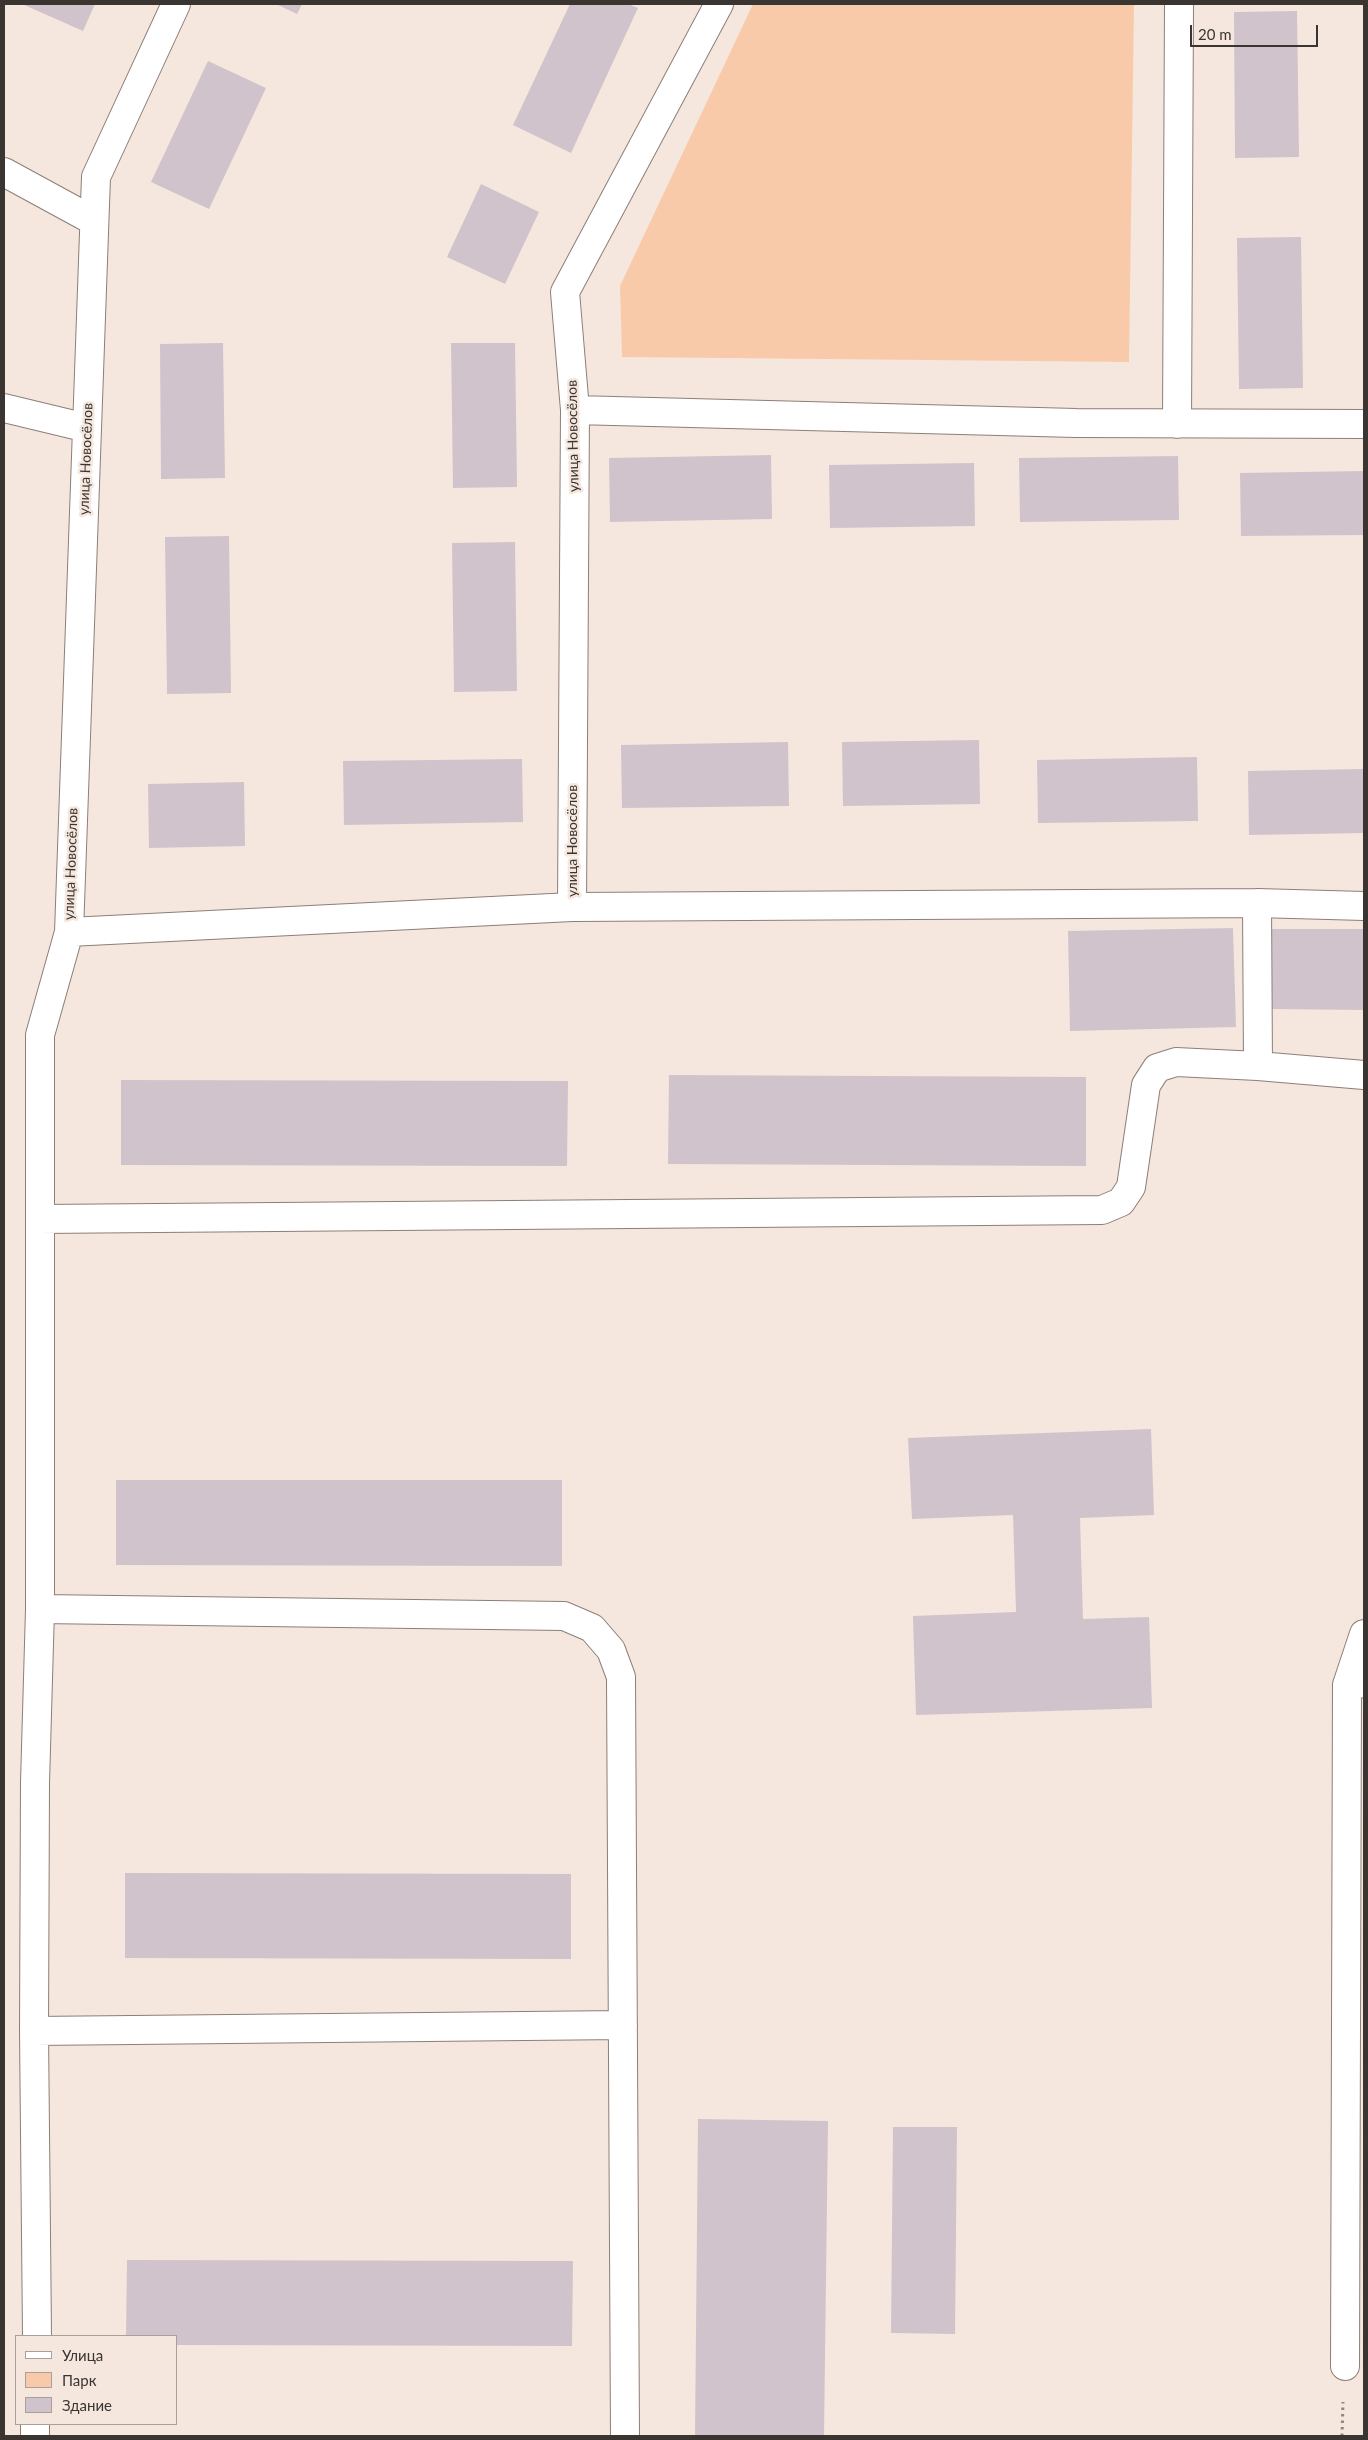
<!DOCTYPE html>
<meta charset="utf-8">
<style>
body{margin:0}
#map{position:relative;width:1368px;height:2440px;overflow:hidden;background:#f5e7de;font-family:Lato,sans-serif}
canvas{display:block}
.frame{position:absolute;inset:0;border:5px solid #3a3531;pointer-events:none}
.legend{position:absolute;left:15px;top:2335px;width:162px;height:90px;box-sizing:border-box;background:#f5e7de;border:1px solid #aaa099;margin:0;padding:6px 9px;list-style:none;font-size:15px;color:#3a3531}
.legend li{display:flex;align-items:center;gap:10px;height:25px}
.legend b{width:25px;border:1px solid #aaa099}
.scale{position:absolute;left:1190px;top:25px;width:128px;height:22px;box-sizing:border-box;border:2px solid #3a3531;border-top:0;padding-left:6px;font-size:15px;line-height:18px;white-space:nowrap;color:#3a3531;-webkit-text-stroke:4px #f5e7de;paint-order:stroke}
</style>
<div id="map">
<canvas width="1368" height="2440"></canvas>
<div class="frame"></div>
<ul class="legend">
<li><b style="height:6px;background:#fff"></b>Улица</li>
<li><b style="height:14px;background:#f9caaa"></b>Парк</li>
<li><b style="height:14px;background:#d0c3cc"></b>Здание</li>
</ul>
<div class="scale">20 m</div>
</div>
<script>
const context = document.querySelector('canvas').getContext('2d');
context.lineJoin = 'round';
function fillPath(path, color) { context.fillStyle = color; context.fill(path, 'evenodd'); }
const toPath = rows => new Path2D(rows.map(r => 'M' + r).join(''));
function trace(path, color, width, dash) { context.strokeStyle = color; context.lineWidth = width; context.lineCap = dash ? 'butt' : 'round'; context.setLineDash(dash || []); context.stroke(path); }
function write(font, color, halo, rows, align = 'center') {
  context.font = font + ' Lato,sans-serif'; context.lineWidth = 5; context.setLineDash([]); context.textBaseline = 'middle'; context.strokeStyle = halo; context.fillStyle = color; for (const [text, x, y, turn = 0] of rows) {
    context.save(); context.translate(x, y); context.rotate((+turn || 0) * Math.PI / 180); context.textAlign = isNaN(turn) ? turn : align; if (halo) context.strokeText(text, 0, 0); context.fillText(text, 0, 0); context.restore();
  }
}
fillPath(toPath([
 [753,4,1134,4,1129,362,622,357,620,286]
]), '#f9caaa');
fillPath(toPath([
 [22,4,95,4,83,31],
 [276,4,302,4,297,14],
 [570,4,628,4,638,8,571,153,513,125],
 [1297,11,1299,157,1235,158,1234,12],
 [208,61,266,88,209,209,151,182],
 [481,184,539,212,505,284,447,257],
 [1301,237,1303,388,1239,389,1237,238],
 [223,343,225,478,161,479,160,344],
 [451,343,515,343,517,487,453,488],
 [771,455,772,519,610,522,609,458],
 [1178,456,1179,520,1020,522,1019,458],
 [974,463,975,526,830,528,829,465],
 [1364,471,1364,535,1241,536,1240,473],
 [229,536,231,693,167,694,165,537],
 [515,542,517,691,454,692,452,543],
 [979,740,980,804,843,806,842,742],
 [788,742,789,806,622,808,621,745],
 [1197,757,1198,821,1038,823,1037,760],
 [522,759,523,822,344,825,343,761],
 [1364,769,1364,833,1249,835,1248,771],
 [244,782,245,846,149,848,148,784],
 [1233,928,1236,1027,1070,1031,1068,931],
 [1272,929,1364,929,1364,1010,1271,1009],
 [669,1075,1086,1077,1086,1166,668,1164],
 [121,1080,568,1081,567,1166,121,1165],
 [1151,1429,1154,1515,1080,1518,1083,1619,1149,1617,1152,1708,916,1715,913,1616,1016,1612,1013,1515,912,1519,908,1438],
 [116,1480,562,1480,562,1566,116,1565],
 [125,1873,571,1874,571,1959,125,1958],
 [698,2119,828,2121,824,2436,695,2436],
 [893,2127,957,2127,955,2334,891,2333],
 [127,2260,573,2261,572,2346,176,2345,176,2336,126,2336]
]), '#d0c3cc');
const minor = toPath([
 [4,172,94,221],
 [4,408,87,428],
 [575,410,1076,423,1364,424],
 [1177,424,1179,4],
 [1257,903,1258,1066,1364,1075],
 [572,907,575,410,565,292,719,4],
 [69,932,572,907,1257,903,1364,906],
 [40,1219,1102,1210,1121,1202,1131,1187,1146,1085,1157,1068,1176,1062,1258,1066],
 [40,1609,564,1616,592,1628,611,1650,621,1677,625,2436],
 [1347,1685,1364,1634],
 [34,2031,623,2025],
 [37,2336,34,2031,35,1783,40,1609,40,1035,69,932,96,177,176,4],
 [1345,2366,1347,1685,1364,1683],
 [35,2436,35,2424]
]);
trace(minor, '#8c7f77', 30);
trace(toPath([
 [1342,2436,1343,2402]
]), '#8f8680', 3, [2.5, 4]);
trace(minor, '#fff', 28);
write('14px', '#3a3531', '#f5e7de', [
 ["улица Новосёлов",573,436,-91],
 ["улица Новосёлов",86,459,-88],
 ["улица Новосёлов",572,841,-90],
 ["улица Новосёлов",71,864,-88]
]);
</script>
